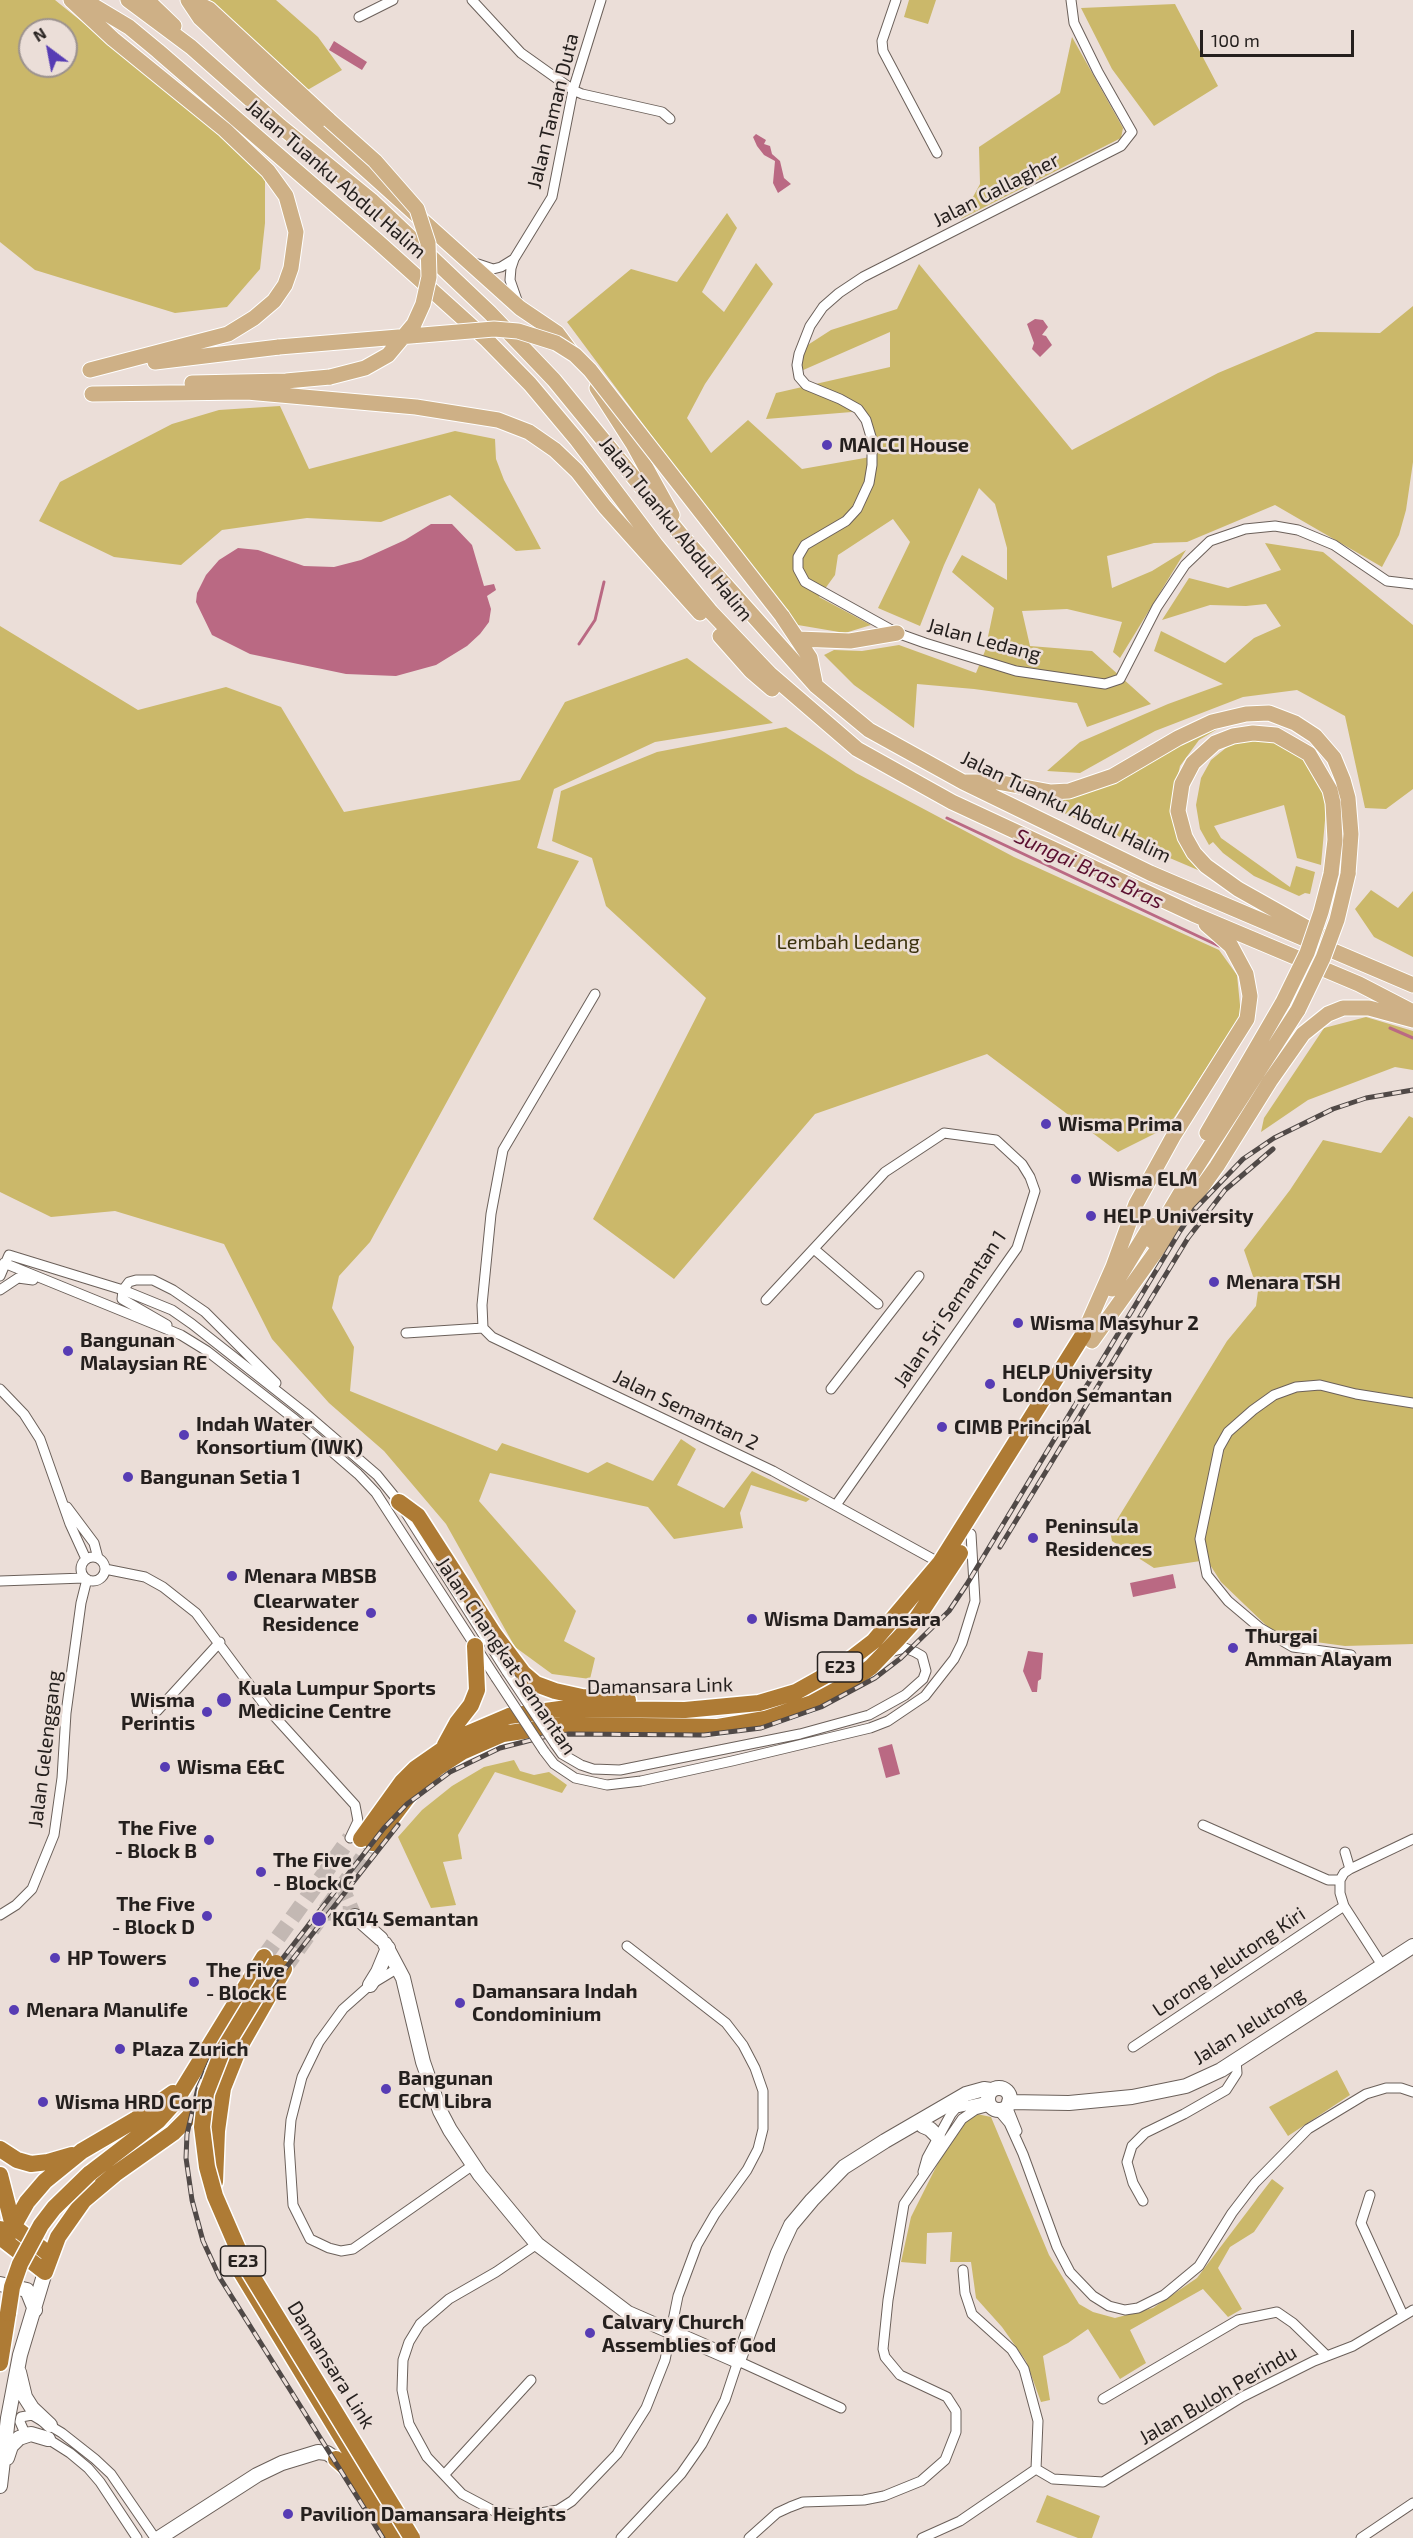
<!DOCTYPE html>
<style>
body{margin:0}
#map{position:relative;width:1413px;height:2538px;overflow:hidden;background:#ebded8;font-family:"Exo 2",sans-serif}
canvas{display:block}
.north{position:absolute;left:18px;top:18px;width:60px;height:60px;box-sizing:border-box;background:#ebded8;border:2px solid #9c928e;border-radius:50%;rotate:328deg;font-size:16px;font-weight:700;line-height:24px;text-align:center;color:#25201e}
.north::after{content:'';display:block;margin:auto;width:21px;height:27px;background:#573cb4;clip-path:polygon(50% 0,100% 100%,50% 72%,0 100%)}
.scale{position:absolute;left:1200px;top:30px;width:154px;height:27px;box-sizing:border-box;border:3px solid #25201e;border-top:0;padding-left:8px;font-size:18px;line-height:21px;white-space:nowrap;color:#25201e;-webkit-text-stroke:4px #ebded8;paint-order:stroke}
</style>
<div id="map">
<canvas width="1413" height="2538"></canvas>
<div class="north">N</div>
<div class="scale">100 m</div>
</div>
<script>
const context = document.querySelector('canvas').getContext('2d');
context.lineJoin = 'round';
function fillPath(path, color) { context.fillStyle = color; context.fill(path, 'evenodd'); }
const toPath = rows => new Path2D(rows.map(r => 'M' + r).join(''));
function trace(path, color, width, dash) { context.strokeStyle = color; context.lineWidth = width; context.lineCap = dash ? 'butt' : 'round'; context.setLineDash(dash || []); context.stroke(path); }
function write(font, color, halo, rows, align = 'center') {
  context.font = font + ' "Exo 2",sans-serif'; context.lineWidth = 5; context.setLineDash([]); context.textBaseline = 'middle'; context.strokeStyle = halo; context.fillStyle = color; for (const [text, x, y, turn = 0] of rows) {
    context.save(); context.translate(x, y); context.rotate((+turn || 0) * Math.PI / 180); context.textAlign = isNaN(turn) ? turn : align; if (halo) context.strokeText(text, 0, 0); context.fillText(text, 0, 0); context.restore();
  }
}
fillPath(toPath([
 [0,0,55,0,164,88,265,175,265,223,260,269,227,307,175,313,35,270,0,242],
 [30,30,66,30,66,66,30,66],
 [209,0,276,0,318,37,342,70,304,92],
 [909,0,936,0,928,24,904,17],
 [1175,4,1218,86,1154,126,1112,69,1081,8],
 [1072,37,1123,128,1121,138,961,219,980,184,979,147,1060,93],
 [727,213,737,228,702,292,724,312,756,263,773,284,705,384,687,418,711,453,748,420,802,469,876,456,864,411,766,419,776,393,890,367,890,332,801,371,803,348,831,330,897,309,919,264,1072,450,1218,373,1316,332,1380,333,1413,306,1413,462,1406,510,1399,535,1382,567,1275,505,1187,542,1154,543,1107,556,1112,588,1152,571,1186,550,1120,658,1113,652,1122,622,1067,609,1022,611,1030,646,1092,651,1151,704,1087,727,1077,703,974,689,917,684,914,728,854,685,824,655,834,650,862,651,899,645,976,673,985,651,994,608,952,572,962,555,1007,580,1007,548,995,504,979,488,944,565,920,626,878,608,910,542,893,519,838,555,835,575,819,597,871,625,845,633,792,624,567,322,631,269,677,282],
 [280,406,309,469,455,431,495,439,496,459,504,480,541,549,516,551,450,495,381,522,307,518,222,530,181,565,114,557,39,521,60,482,172,424,219,410],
 [1265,543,1323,552,1413,625,1413,789,1386,809,1365,808,1345,716,1297,690,1243,697,1155,731,1080,773,1047,771,1080,742,1168,704,1223,684,1154,651,1161,631,1225,663,1254,638,1281,626,1266,604,1246,606,1210,605,1162,620,1189,578,1228,588,1281,570],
 [0,626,138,710,226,687,281,707,344,812,520,780,565,702,687,658,773,723,655,742,554,789,537,848,579,861,370,1242,339,1276,332,1308,354,1347,350,1391,497,1451,502,1443,588,1473,607,1462,653,1481,681,1439,696,1449,677,1485,724,1508,752,1471,810,1499,806,1502,751,1485,740,1513,743,1528,674,1539,648,1507,490,1473,479,1501,576,1611,564,1641,595,1658,590,1679,552,1674,515,1647,446,1524,384,1451,329,1403,272,1339,224,1244,115,1211,51,1217,0,1192],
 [786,727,856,773,1014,857,1219,950,1237,975,1241,1015,1168,1127,1118,1152,987,1054,815,1114,674,1279,593,1219,706,998,606,906,592,858,552,841,561,791,657,752],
 [1221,727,1199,740,1180,766,1173,798,1205,873,1059,811,1059,797,1110,785,1209,729],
 [1255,736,1302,747,1327,798,1321,865,1297,858,1284,805,1214,826,1221,838,1290,887,1296,866,1315,872,1310,894,1305,893,1299,896,1254,876,1223,853,1213,842,1209,845,1200,829,1196,805,1201,778,1211,760,1232,743],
 [1371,890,1398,908,1413,891,1413,957,1374,937,1355,909],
 [1366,1017,1413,1031,1413,1070,1395,1067,1308,1100,1261,1132,1264,1118,1324,1028],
 [1409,1116,1413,1118,1413,1644,1345,1646,1294,1639,1269,1628,1221,1582,1207,1560,1154,1568,1112,1541,1110,1531,1227,1341,1256,1306,1258,1291,1244,1250,1290,1190,1323,1140,1381,1153],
 [514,1760,520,1771,534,1775,549,1772,567,1785,562,1793,495,1772,458,1835,462,1859,443,1862,456,1905,431,1908,398,1837,422,1810,452,1786,484,1767],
 [1337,2070,1350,2095,1288,2136,1269,2107],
 [977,2114,991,2117,1049,2255,1079,2304,1093,2312,1115,2318,1153,2308,1197,2278,1272,2179,1284,2188,1254,2232,1230,2247,1218,2268,1242,2309,1228,2317,1203,2289,1130,2330,1146,2363,1120,2379,1088,2329,1068,2343,1043,2356,1050,2400,1041,2402,1026,2361,1002,2327,976,2298,971,2262,950,2262,952,2232,927,2233,926,2264,901,2262,911,2217,939,2161,966,2122],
 [1047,2495,1100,2516,1092,2538,1078,2538,1036,2522]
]), '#cbb86a');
fillPath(toPath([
 [334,41,367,62,362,70,329,50],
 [756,134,766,140,764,144,770,146,772,154,780,161,784,178,791,184,778,193,773,183,775,161,764,155,757,146,753,137],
 [1035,319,1043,320,1048,327,1042,335,1046,336,1052,345,1040,357,1032,349,1034,343,1027,324],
 [431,524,452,524,472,545,484,586,494,584,496,590,487,596,491,609,489,622,480,634,467,646,436,665,396,676,346,674,250,654,212,635,196,602,197,593,206,575,219,560,238,548,258,550,304,566,334,567,361,560,405,540],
 [1173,1574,1176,1588,1133,1597,1130,1583],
 [1028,1651,1043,1653,1041,1679,1038,1681,1037,1692,1032,1692,1023,1671],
 [892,1744,900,1774,886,1778,878,1748]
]), '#ba6983');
trace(toPath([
 [579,644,595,620,604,582],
 [947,818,1219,946],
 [1390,1028,1413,1038]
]), '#ba6983', 3);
trace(toPath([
 [342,1886,355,1916],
 [322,1914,344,1913,355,1916]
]), '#c3b8b3', 14, [14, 7]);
trace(toPath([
 [264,1957,350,1838],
 [284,1969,373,1843]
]), '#c3b8b3', 16, [16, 8]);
const street = toPath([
 [472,0,521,53,573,90,582,94,662,112,670,119],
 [896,0,882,41,883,51,937,153],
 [1071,0,1074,23,1098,72,1132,132,1121,146,863,277,839,293,823,307,810,326,799,354,797,365,799,377,806,385,840,399,858,409,866,420,872,440,872,465,869,483,857,509,846,521,805,545,798,557,798,569,805,582,897,633,925,643,1016,671,1105,684,1120,679,1157,607,1185,565,1210,541,1245,529,1275,526,1298,530,1334,545,1387,581,1413,584],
 [359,17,393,0],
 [478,264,493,269,501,267,514,259],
 [518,303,510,280,511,268,514,259,552,197,573,90,601,0],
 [814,1249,878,1304],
 [4,1263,181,1335,207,1351,293,1418,358,1474,376,1493,496,1678],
 [0,1276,9,1255,123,1290,172,1310,192,1324,305,1413,377,1475,399,1502,507,1672],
 [0,1290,18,1278,33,1280],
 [766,1300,885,1172,944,1133,996,1140,1022,1164,1030,1177,1035,1191,1017,1248,836,1505],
 [167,1325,122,1299,123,1290,129,1282,136,1280,153,1280,173,1290,205,1312,276,1383],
 [483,1328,482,1305,491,1214,503,1150,595,994],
 [406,1333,483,1328,492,1337,773,1471,940,1563],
 [0,1389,24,1414,40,1439,70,1524,86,1559],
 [831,1389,919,1276],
 [67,1507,94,1543,98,1558],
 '81 1569a12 12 0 1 1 24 0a12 12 0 1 1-24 0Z',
 [105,1569,145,1577,163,1587,196,1613,266,1707,355,1805,358,1821,350,1838],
 [0,1581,84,1578],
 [1351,1655,1293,1647,1260,1628,1228,1601,1207,1575,1200,1539,1219,1448,1228,1432,1253,1410,1274,1395,1296,1387,1320,1385,1356,1394,1413,1403],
 [157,1711,220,1642],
 [555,1744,562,1754,581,1765,593,1769,620,1770,800,1734,869,1715,905,1695,923,1679,926,1671,922,1656,915,1652,905,1648,890,1652],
 [544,1751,554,1764,575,1778,607,1785,641,1781,732,1761,870,1728,888,1721,925,1696,954,1659,962,1643,975,1601,971,1534],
 [1203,1825,1328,1880,1340,1880],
 [1345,1852,1350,1869],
 [0,1915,16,1905,32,1889,54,1835,62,1778,66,1713,81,1603,87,1579],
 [1382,1965,1344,1906,1340,1893,1340,1880,1344,1873,1350,1869,1413,1839],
 [398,1968,370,1985,343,2009,319,2042,302,2077,291,2120,289,2144,293,2205,310,2239,329,2248,341,2251,353,2249,473,2165],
 [1133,2047,1344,1906],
 [1007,2106,1017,2131],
 [998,2110,1009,2123,1023,2154,1057,2247,1070,2272,1093,2296,1109,2306,1125,2310,1138,2308,1164,2295,1199,2266,1232,2213,1255,2183,1308,2129,1366,2094,1386,2088,1401,2088,1413,2092],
 [923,2172,927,2158,951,2114,956,2108,984,2102],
 [1370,2195,1361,2223,1403,2315],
 [1143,2201,1133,2183,1127,2162,1132,2146,1145,2133,1184,2114,1226,2090,1237,2073,1236,2060],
 [537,2244,496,2272,449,2299,420,2324,409,2342,403,2360,402,2390,409,2424,427,2457,462,2494,494,2511,523,2516,558,2510,572,2501,617,2454,646,2408,665,2360,678,2296,697,2245,715,2214,747,2170,758,2149,763,2129,763,2091,755,2068,743,2045,726,2023,627,1946],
 [963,2270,965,2293,972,2314,1012,2350,1024,2369,1038,2421,1036,2469],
 [1103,2399,1238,2320,1277,2312,1293,2323,1327,2356],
 [1036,2469,1053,2479,1103,2482,1242,2397,1314,2361,1353,2346,1413,2310],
 [444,2475,531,2380],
 [137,2538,100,2482,88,2468,70,2453,48,2439,24,2431,20,2422,21,2417,32,2415,62,2433,95,2459,111,2474,155,2538],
 [621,2538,681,2474,702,2444,725,2400,738,2361,841,2408],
 [749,2538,777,2513,790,2507,803,2502,864,2500,884,2496,921,2481,945,2460,956,2432,956,2411,947,2397,900,2375,885,2357,883,2349,888,2300,904,2204,962,2119,975,2110,990,2106],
 [922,2538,960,2521,1036,2469],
 [1361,2538,1413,2503]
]);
const secondary = toPath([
 [355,1916,381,1939],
 [385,1944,403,1978,423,2062,440,2111,450,2130,480,2175,537,2244,628,2313,738,2361,778,2253,791,2225,812,2200,844,2167,885,2141,966,2094,984,2089,991,2090],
 [370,1985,378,1972,388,1948],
 '988 2099a11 11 0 1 1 22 0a11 11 0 1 1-22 0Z',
 [1009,2102,1069,2103,1132,2097,1186,2086,1221,2070,1413,1946],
 [923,2126,930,2129,938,2137],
 [0,2284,27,2290,35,2310],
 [19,2372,25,2397,32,2408,50,2425],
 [7,2458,11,2446,19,2438,31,2434,48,2439],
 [0,2486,8,2418,20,2355,45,2272],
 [159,2538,257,2475,282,2463,318,2452,327,2453,336,2459]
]);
const primary = toPath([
 [71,0,113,39,225,130,268,171,286,196,296,232,291,268,285,285,274,301,254,318,228,334,90,370],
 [84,0,129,27,158,51,377,241,487,340,530,384,577,440,656,545,711,612,770,674,857,749,952,802,1193,914,1359,984,1413,1012],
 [128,0,191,47,280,126,371,200,490,313,554,380,681,535,816,686,869,730,963,782,1150,873,1413,985],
 [147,0,174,26],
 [188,0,200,18,265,79,520,308,557,333,571,352],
 [189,0,209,9,329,120],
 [155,362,279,347],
 [192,383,286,381,330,377],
 [597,388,633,444,672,515],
 [92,394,247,392,416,407,498,420,529,432,555,450,577,471,605,507,700,613],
 [782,616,810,658,815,683],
 [720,636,751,671,772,689],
 [798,639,850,641,897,633],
 [966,782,997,782,1051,792,1069,791,1113,776,1178,738,1212,722,1246,714,1269,713,1295,723,1315,736,1334,758,1343,780,1348,798,1351,834,1348,874],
 [1325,938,1238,889,1206,866,1194,853,1185,837,1178,811,1182,784,1193,763,1215,743,1233,736,1253,733,1276,735,1309,754,1330,790,1333,803,1335,840,1331,874],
 [1207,1133,1283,1002],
 [1152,1241,1187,1182,1298,1010],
 [1112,1289,1151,1225],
 [1083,1335,1113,1267,1136,1204,1174,1135,1247,1019,1250,996,1246,974,1231,946,1206,924],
 [1092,1341,1217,1166,1270,1081,1303,1034,1328,1014,1343,1008,1369,1008,1413,1020]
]);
const highway = toPath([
 [399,1502,418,1516,494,1634,523,1673,536,1684,555,1691,582,1697,628,1700],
 [445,1745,457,1723,471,1705,477,1690,475,1646],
 [361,1839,402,1782,416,1768,462,1736,509,1716,560,1709,685,1710,759,1703,796,1692,839,1668,874,1641,940,1563,1083,1335],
 [373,1843,413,1790,437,1768,462,1752,503,1734,563,1725,718,1727,765,1719,812,1703,849,1683,871,1667,898,1639,917,1618,960,1553],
 [0,2149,17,2160,31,2164,48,2162,72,2155],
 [89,2174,158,2121,175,2102,264,1957],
 [0,2175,13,2226,50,2255],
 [215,2182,217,2131,223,2088,239,2048,284,1969],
 [0,2229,5,2241,45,2272,58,2237,84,2200,115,2174,173,2133,194,2112,209,2091],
 [5,2241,27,2202,45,2181,82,2151,135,2120,173,2093],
 [241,2272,365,2476],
 [0,2363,8,2313],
 [336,2459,355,2476],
 [350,2468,394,2538]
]);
trace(street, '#6b605a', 11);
trace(secondary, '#6b605a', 16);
trace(primary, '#fff', 17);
trace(highway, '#fff', 19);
trace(street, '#fff', 9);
trace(secondary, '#fff', 14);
trace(primary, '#ceb086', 15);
trace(highway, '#ae7b35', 16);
const rail = toPath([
 [1000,1547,1188,1238,1225,1190,1273,1149],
 [248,2016,398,1825],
 [383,2538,220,2278,203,2241,192,2200,186,2158,187,2134,198,2088,216,2048,230,2026,384,1828,407,1804,450,1772,500,1748,543,1737,569,1734,704,1735,761,1728,821,1707,875,1678,901,1658,949,1611,967,1584,1180,1231,1195,1209,1243,1159,1274,1138,1333,1109,1366,1098,1413,1090]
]);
trace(rail, '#504947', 5);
trace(rail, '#ebded8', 3, [9]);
const streetBridge = toPath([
 [507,1672,555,1744],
 [496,1678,544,1751]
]);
const primaryBridge = toPath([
 [329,120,375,161,417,209,428,243,429,277,423,304,414,324,388,355,365,368,330,377],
 [279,347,494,329,518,331,556,343,575,355,590,370,782,616],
 [1283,1002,1307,953,1321,912,1331,874],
 [1298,1010,1323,958,1337,920,1348,874]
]);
const highwayBridge = toPath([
 [276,1963,222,2052,206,2093,202,2127,207,2167,215,2196,244,2263,412,2538],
 [8,2313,12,2287,20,2264,41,2225,54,2208,89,2174]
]);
trace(streetBridge, '#6b605a', 11, []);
trace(primaryBridge, '#fff', 17, []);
trace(highwayBridge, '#fff', 19, []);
trace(streetBridge, '#fff', 9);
trace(primaryBridge, '#ceb086', 15);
trace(highwayBridge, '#ae7b35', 16);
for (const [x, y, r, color] of [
 [827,445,6,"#573cb4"],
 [1046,1124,6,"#573cb4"],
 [1076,1179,6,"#573cb4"],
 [1091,1216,6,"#573cb4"],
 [1214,1282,6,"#573cb4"],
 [1018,1323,6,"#573cb4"],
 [68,1351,6,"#573cb4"],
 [990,1384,6,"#573cb4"],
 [942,1427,6,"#573cb4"],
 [184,1435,6,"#573cb4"],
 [128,1477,6,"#573cb4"],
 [1033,1538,6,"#573cb4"],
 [232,1576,6,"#573cb4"],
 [371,1613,6,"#573cb4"],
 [752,1619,6,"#573cb4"],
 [1233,1648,6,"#573cb4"],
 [224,1700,8,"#573cb4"],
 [207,1712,6,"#573cb4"],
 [165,1767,6,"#573cb4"],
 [209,1840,6,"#573cb4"],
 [261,1872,6,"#573cb4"],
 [207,1916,6,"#573cb4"],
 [319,1919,8,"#573cb4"],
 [55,1958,6,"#573cb4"],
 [194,1982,6,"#573cb4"],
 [460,2003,6,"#573cb4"],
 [14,2010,6,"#573cb4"],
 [120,2049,6,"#573cb4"],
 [386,2089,6,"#573cb4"],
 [43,2102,6,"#573cb4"],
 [590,2333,6,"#573cb4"],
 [288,2514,6,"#573cb4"]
]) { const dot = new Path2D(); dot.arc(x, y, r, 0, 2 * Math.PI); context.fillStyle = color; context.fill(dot); trace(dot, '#ebded8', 2); }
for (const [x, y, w] of [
 [840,1667,45],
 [243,2261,45]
]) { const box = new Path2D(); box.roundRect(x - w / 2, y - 15, w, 30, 4.5); context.fillStyle = '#ebded8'; context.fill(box); trace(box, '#25201e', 1.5); }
write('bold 18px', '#25201e', null, [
 ["E23",840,1667],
 ["E23",243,2261]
]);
write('20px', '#25201e', '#ebded8', [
 ["Jalan Taman Duta",553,111,-76],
 ["Jalan Tuanku Abdul Halim",336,179,41],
 ["Jalan Gallagher",996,190,-27],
 ["Jalan Tuanku Abdul Halim",676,529,51],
 ["Jalan Ledang",984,640,15],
 ["Jalan Tuanku Abdul Halim",1066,807,26],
 ["Jalan Sri Semantan 1",950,1309,-56],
 ["Jalan Semantan 2",686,1410,26],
 ["Jalan Changkat Semantan",506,1656,56],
 ["Damansara Link",660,1686,-1],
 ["Jalan Gelenggang",45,1749,-83],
 ["Lorong Jelutong Kiri",1229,1962,-34],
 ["Jalan Jelutong",1249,2026,-32],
 ["Damansara Link",331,2365,58],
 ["Jalan Buloh Perindu",1218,2395,-30]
]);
write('bold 20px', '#25201e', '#ebded8', [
 ["MAICCI House",839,445],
 ["Wisma Prima",1058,1124],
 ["Wisma ELM",1088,1179],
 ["HELP University",1103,1216],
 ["Menara TSH",1226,1282],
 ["Wisma Masyhur 2",1030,1323],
 ["Bangunan",80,1340],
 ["Malaysian RE",80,1363],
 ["HELP University",1002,1372],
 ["London Semantan",1002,1395],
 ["Indah Water",196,1424],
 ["Konsortium (IWK)",196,1447],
 ["CIMB Principal",954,1427],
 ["Bangunan Setia 1",140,1477],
 ["Peninsula",1045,1526],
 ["Residences",1045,1549],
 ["Menara MBSB",244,1576],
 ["Clearwater",359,1601,"right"],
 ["Residence",359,1624,"right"],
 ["Wisma Damansara",764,1619],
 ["Thurgai",1245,1636],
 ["Amman Alayam",1245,1659],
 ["Kuala Lumpur Sports",238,1688],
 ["Medicine Centre",238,1711],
 ["Wisma",195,1700,"right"],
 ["Perintis",195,1723,"right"],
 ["Wisma E&C",177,1767],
 ["The Five",197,1828,"right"],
 ["- Block B",197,1851,"right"],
 ["The Five",273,1860],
 ["- Block C",273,1883],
 ["The Five",195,1904,"right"],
 ["- Block D",195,1927,"right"],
 ["KG14 Semantan",332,1919],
 ["HP Towers",67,1958],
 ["The Five",206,1970],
 ["- Block E",206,1993],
 ["Damansara Indah",472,1991],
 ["Condominium",472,2014],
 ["Menara Manulife",26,2010],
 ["Plaza Zurich",132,2049],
 ["Bangunan",398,2078],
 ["ECM Libra",398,2101],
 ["Wisma HRD Corp",55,2102],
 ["Calvary Church",602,2322],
 ["Assemblies of God",602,2345],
 ["Pavilion Damansara Heights",300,2514]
], 'left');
write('20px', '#3b320d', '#ebded8', [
 ["Lembah Ledang",848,942]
]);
write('italic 21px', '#5a0e2f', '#ebded8', [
 ["Sungai Bras Bras",1089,869,25]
]);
</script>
